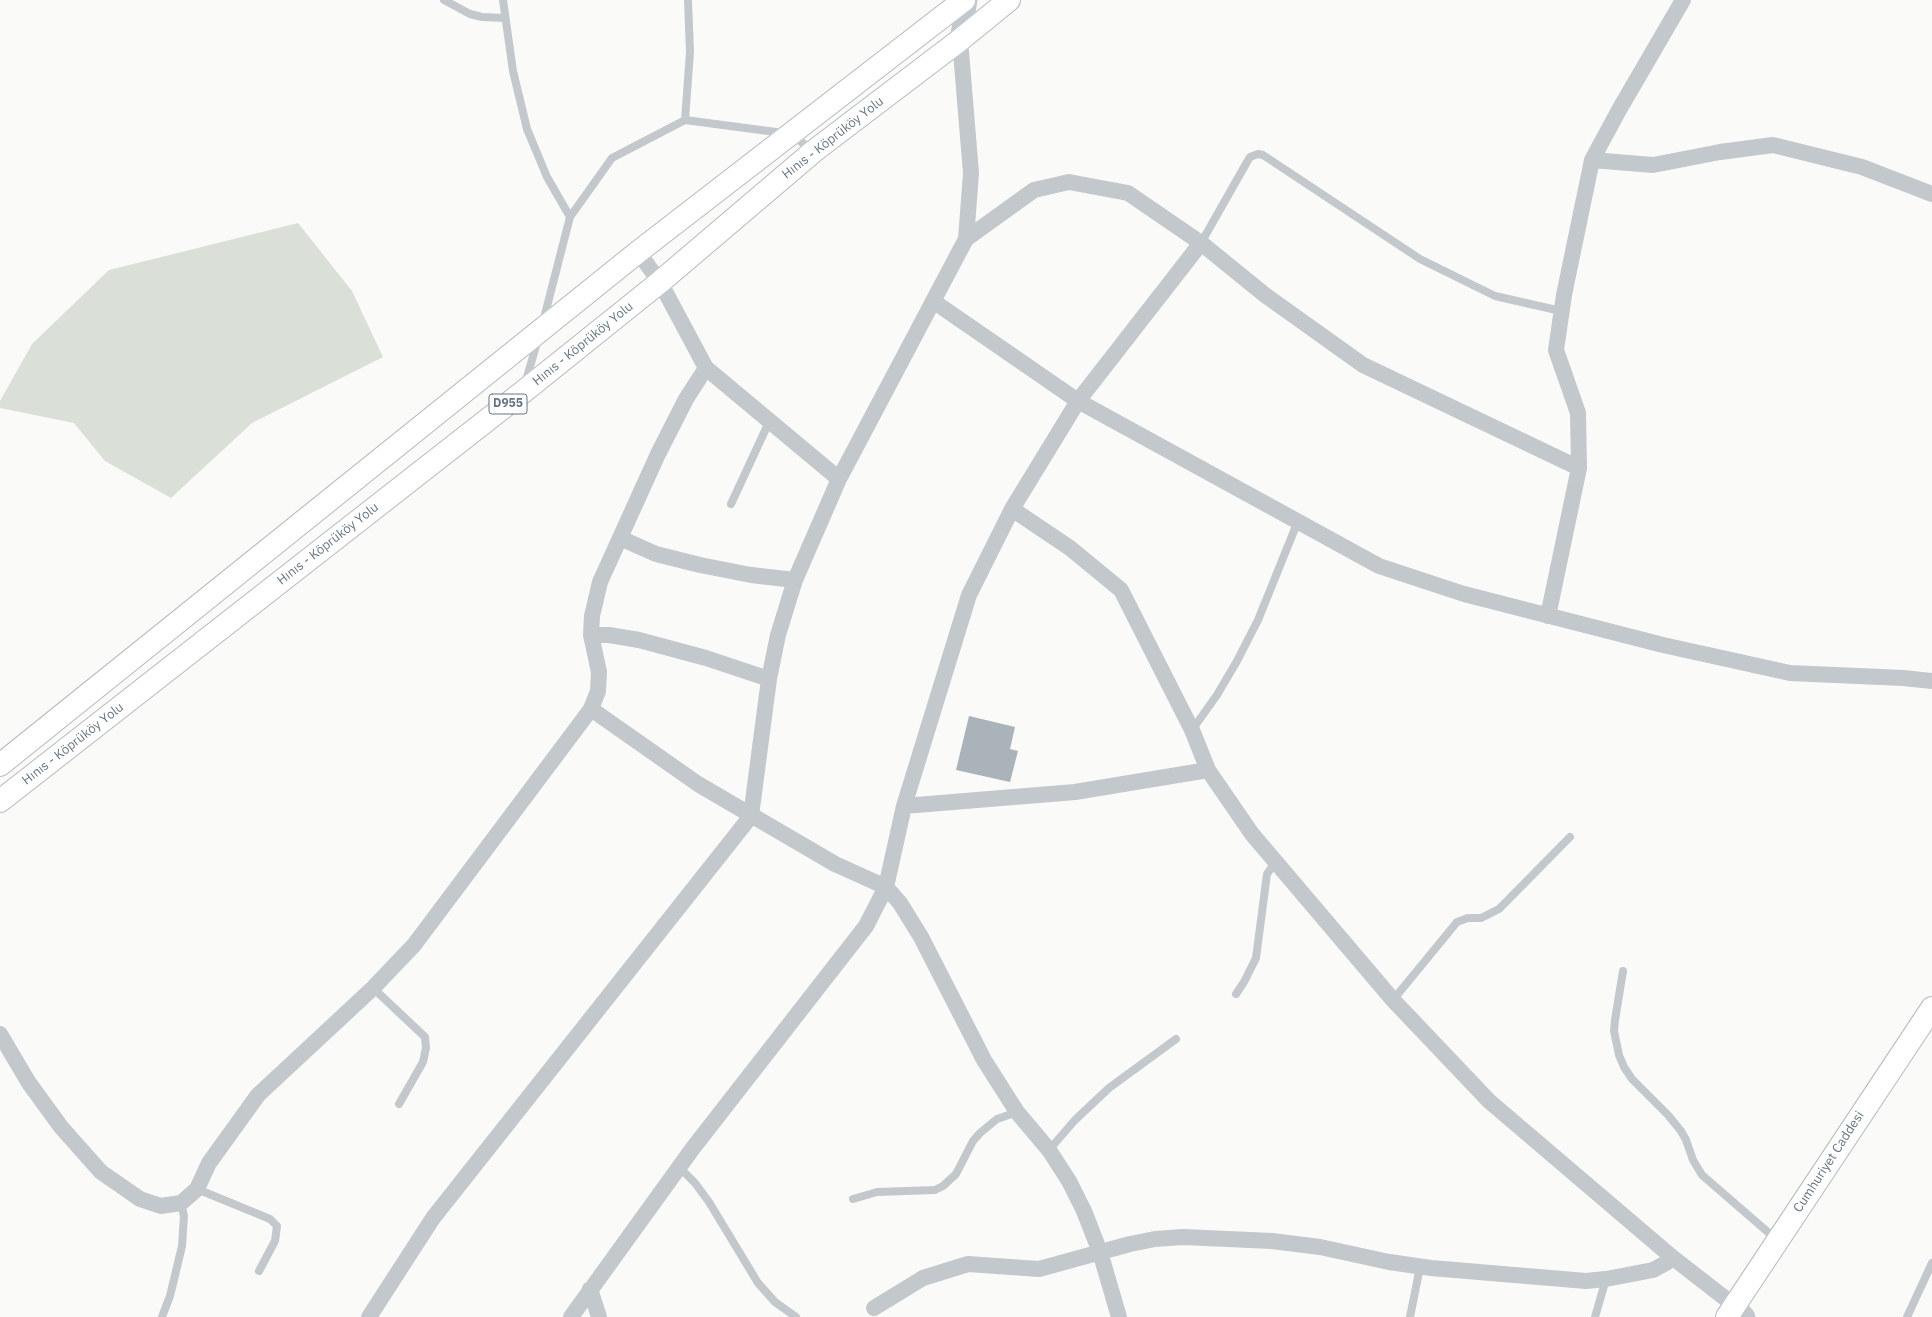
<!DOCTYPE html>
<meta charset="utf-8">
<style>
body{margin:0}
canvas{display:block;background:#fafaf8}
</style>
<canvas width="1932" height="1317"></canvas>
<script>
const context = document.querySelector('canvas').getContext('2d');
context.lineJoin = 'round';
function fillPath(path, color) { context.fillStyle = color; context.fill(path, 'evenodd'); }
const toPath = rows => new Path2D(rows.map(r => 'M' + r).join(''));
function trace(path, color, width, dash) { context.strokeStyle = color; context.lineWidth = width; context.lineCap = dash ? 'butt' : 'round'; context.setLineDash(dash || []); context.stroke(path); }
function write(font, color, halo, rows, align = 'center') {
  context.font = font + ' "IBM Plex Sans",sans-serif'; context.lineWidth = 4; context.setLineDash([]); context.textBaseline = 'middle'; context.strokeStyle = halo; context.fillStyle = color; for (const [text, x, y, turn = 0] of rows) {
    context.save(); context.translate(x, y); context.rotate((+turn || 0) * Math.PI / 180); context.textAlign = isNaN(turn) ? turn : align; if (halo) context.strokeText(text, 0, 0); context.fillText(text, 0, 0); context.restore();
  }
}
fillPath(toPath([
 [298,223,352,291,383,357,252,423,171,498,105,461,74,423,0,408,0,401,32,344,109,270]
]), '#dadfd7');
fillPath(toPath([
 [969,716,1015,727,1010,749,1018,751,1010,782,956,770]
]), '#aab3b9');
const secondary = toPath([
 [1727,1317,1932,1008]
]);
const primary = toPath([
 [0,765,638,252,964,0],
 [0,801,523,392,660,282,814,151,960,40,1009,0]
]);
trace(secondary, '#b3babf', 24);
trace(primary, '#b5babe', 24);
trace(toPath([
 [444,0,470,14,482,17,505,18],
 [503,0,513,71,527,129,547,177,570,217],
 [685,120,690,52,688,0],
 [1201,243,1247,162,1250,157,1258,154,1263,155,1420,259,1495,296,1561,311],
 [543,322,570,217,612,158,685,120,791,134,813,151],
 [525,384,538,339],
 [731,504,769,422],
 [1192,730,1217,695,1237,661,1258,620,1298,521],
 [1623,971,1615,1020,1614,1031,1619,1055,1624,1067,1632,1079,1668,1115,1681,1131,1686,1140,1693,1160,1702,1175,1777,1240],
 [373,988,425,1037,426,1048,423,1062,399,1104],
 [1236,994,1244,982,1256,958,1267,874,1276,861],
 [1393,1000,1457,922,1468,918,1481,918,1499,909,1570,837],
 [1049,1150,1075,1120,1109,1088,1176,1039],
 [679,1167,695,1183,709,1202,758,1283,775,1302,796,1317],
 [197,1189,270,1219,277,1226,275,1241,259,1271],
 [853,1199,877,1192,935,1190,943,1186,956,1174,973,1141,980,1133,997,1119,1017,1112],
 [162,1317,170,1296,182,1246,184,1216,181,1203],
 [1410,1317,1420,1267],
 [1595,1317,1606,1279],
 [1907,1317,1932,1263]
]), '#c3c8cc', 8);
trace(toPath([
 [1592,160,1653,165,1720,152,1773,145,1862,167,1932,194],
 [966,239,1034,190,1069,182,1128,193,1201,243,1265,295,1363,365,1579,468],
 [638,252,660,282,706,368,839,479],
 [933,301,1078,401,1379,566,1464,594,1663,645,1790,673,1903,678,1932,681],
 [1012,509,1070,548,1121,590,1192,730,1208,770,1252,834,1393,1000,1489,1101,1672,1257,1735,1306],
 [620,538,656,554,700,565,751,575,795,580],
 [1548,616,1579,468,1578,413,1556,350,1564,295,1592,160,1619,110,1683,0],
 [591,635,609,635,639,640,706,658,769,679],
 [591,709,698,784,835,864,886,887,900,903,921,937,984,1060,1017,1112,1049,1150,1069,1181,1084,1211,1100,1252,1119,1317],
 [904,806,1075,792,1208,770],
 [0,1034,29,1083,61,1127,101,1172,140,1199,161,1206,181,1203,197,1189,209,1163,258,1095,373,988,414,945,591,709,598,691,599,672,591,635,592,616,600,582,658,454,686,399,706,368],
 [590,1289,599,1317],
 [874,1308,923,1278,968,1264,1039,1269,1130,1244,1155,1239,1183,1237,1272,1241,1320,1247,1389,1262,1431,1268,1586,1281,1606,1279,1653,1270,1666,1263,1672,1257],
 [369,1317,433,1218,751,816,769,679,778,635,795,580,839,479,966,239,971,173,960,40],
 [571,1317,693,1148,866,926,886,887,904,806,969,595,1012,509,1078,401,1201,243]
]), '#c3c8cc', 16);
trace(toPath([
 [960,40,967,0],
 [1735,1306,1745,1317]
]), '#c3c8cc', 21);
trace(secondary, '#fff', 22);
trace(primary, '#fff', 22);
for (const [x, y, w] of [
 [508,404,38]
]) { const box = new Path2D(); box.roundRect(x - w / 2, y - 10, w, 20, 3); context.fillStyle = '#fff'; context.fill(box); trace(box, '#657683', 1); }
write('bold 12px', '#657683', null, [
 ["D955",508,404]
]);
write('13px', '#657683', '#fff', [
 ["Hınıs - Köprüköy Yolu",833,138,-38],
 ["Hınıs - Köprüköy Yolu",583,344,-39],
 ["Hınıs - Köprüköy Yolu",328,544,-38],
 ["Hınıs - Köprüköy Yolu",73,744,-38],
 ["Cumhuriyet Caddesi",1829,1162,-57]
]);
</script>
